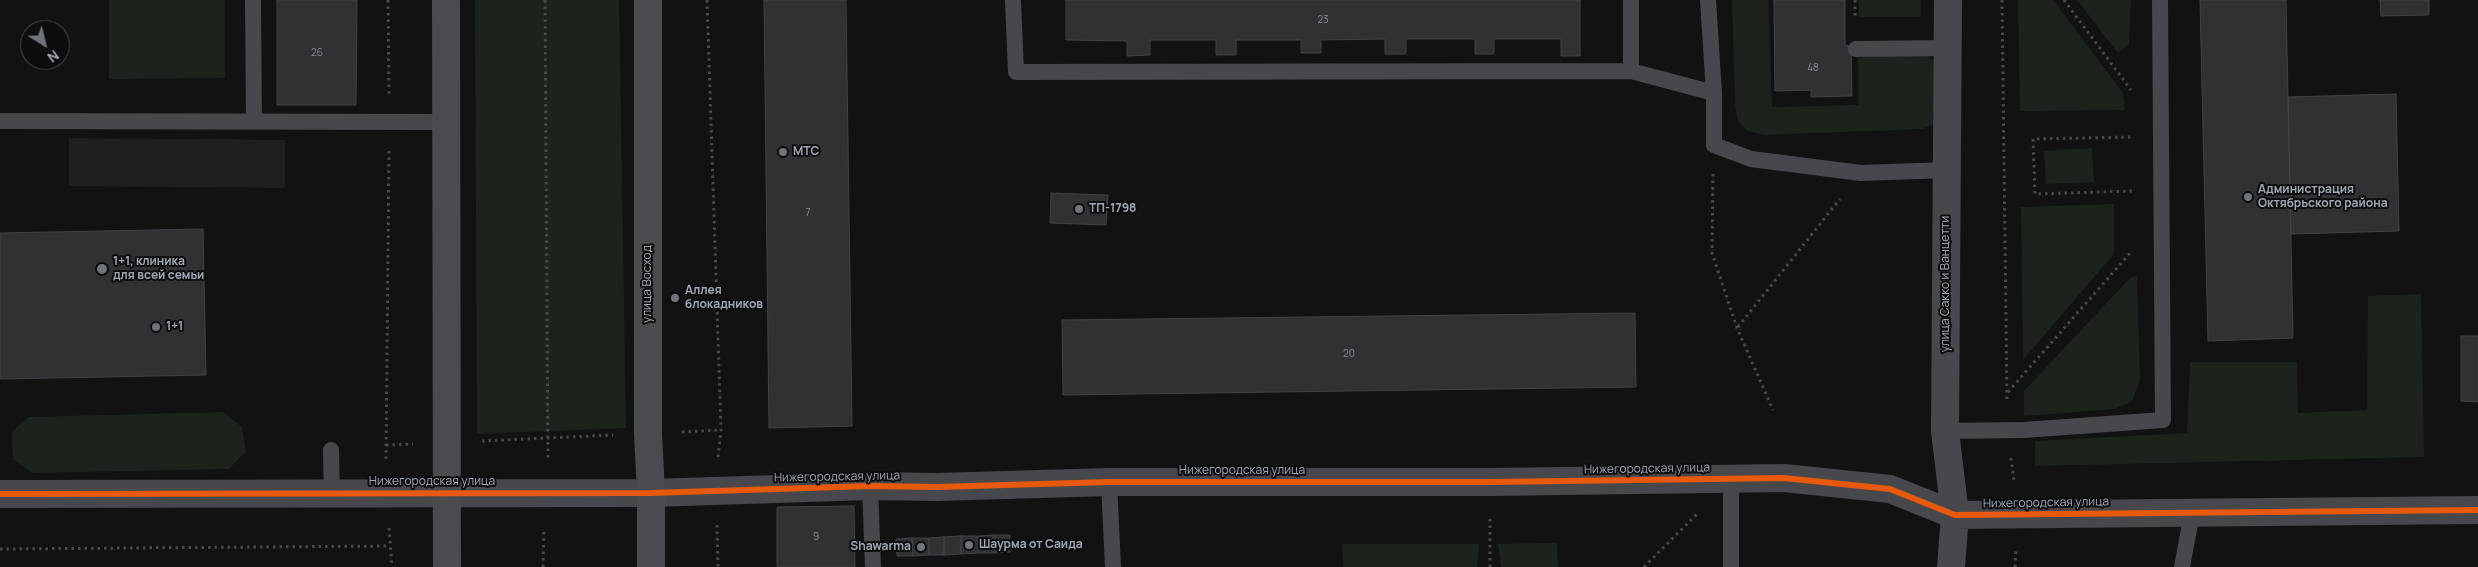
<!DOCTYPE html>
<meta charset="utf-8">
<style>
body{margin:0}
#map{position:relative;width:2478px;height:567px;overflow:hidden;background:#121213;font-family:Manrope,sans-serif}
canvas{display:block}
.north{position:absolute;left:20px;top:20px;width:50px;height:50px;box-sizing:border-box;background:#0d0d0e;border:1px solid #494b51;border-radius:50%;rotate:144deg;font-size:14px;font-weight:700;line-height:20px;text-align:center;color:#a2a9b5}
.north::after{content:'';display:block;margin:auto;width:18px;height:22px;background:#70747c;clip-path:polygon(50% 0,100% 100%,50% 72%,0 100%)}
</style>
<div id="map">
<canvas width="2478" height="567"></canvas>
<div class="north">N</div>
</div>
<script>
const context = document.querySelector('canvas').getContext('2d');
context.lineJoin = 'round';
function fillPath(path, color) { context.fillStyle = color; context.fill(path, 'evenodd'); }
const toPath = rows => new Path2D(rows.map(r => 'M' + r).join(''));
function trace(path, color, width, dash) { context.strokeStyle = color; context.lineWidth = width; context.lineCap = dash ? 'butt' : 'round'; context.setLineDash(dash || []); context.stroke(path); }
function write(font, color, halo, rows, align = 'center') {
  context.font = font + ' Manrope,sans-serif'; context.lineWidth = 4; context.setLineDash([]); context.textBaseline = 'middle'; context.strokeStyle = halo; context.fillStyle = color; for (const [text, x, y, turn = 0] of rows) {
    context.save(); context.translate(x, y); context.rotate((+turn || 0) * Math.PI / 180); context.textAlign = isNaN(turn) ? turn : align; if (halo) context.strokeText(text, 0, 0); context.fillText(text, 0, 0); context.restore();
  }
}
fillPath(toPath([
 [69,138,285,140,285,188,69,186]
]), '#1f1f21');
fillPath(toPath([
 [109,0,225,0,225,78,109,79],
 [475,0,619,0,626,428,477,434],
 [1732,0,1768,0,1772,107,1858,105,1858,58,1922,51,1933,60,1937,116,1932,125,1922,129,1764,135,1746,130,1738,121,1735,104],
 [1859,0,1921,0,1921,17,1859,17],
 [2018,0,2053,0,2123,93,2125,110,2020,111],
 [2077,0,2131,0,2129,44,2118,53],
 [2092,148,2094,182,2046,184,2044,151],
 [2114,204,2114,254,2023,360,2021,207],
 [2137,276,2140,380,2132,401,2114,409,2024,416,2024,391,2130,278],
 [2421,294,2424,457,2035,466,2035,441,2187,433,2190,362,2297,362,2298,413,2367,410,2368,296],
 [223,412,242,427,246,451,229,469,32,473,13,459,12,432,28,417],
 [1557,543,1558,567,1501,567,1498,544],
 [1342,544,1479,544,1477,567,1343,567]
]), '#1c231d');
const building = toPath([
 [277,0,357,0,356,105,277,105,277,0],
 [764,0,846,0,852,426,769,428,764,0],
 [1066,0,1580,0,1580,56,1561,56,1561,39,1494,39,1494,54,1475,54,1475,39,1406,39,1406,54,1385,54,1385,39,1321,40,1321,53,1301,53,1301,40,1236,40,1236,55,1216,55,1216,40,1150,40,1150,55,1127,56,1127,41,1066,40,1066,0],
 [1774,0,1845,0,1845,45,1851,46,1852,96,1811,97,1811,90,1775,91,1774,0],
 [2200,0,2286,0,2293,338,2208,341,2200,0],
 [2380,0,2429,0,2429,15,2381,16,2380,0],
 [2396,94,2399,231,2291,234,2288,97,2396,94],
 [1051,193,1108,195,1106,225,1050,223,1051,193],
 [203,229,206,375,0,379,0,233,203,229],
 [1635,313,1636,387,1063,395,1062,320,1635,313],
 [2461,336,2478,336,2478,402,2461,401,2461,336],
 [854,506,855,567,777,567,777,507,854,506],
 [994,535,1010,535,1010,552,995,553,994,535],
 [994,535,995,553,978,553,978,536,994,535],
 [961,536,978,536,978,553,961,554,961,536],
 [961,536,961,554,944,555,944,537,961,536],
 [944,537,944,555,929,555,929,538,944,537],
 [912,538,913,556,897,556,896,539,912,538],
 [912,538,929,538,929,555,913,556,912,538]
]);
fillPath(building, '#313134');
trace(building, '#414347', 1);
trace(toPath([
 [388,0,389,94],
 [545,0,548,459],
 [707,0,721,430,718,457],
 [1855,0,1855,19],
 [2002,0,2007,402],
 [2064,0,2131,90],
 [1713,174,1712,253,1737,328,1773,410],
 [2132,191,2035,194,2033,139,2133,137],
 [1738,327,1840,199],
 [2008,392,2131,252],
 [682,432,721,430],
 [482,441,613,435],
 [386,445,413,444],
 [2011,458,2014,481],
 [386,459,389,150],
 [717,525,718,567],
 [389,528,392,567],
 [0,549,390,546],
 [543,567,544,528],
 [1490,567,1490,516],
 [1644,567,1697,514],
 [2015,567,2016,550]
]), '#484a4e', 3, [2.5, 4]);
trace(toPath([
 [253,0,254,122],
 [1013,0,1016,72,1631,71,1714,93],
 [1631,0,1631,71],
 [1708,0,1714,93,1714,145,1751,159,1861,173,1947,170],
 [1856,49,1948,48],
 [0,121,448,122],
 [1945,431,2024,430,2163,420,2160,0],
 [331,450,332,494],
 [1109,482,1113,567],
 [870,486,873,567],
 [1731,567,1731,480],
 [2182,567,2192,513]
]), '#47484c', 16);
trace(toPath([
 [1948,0,1945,431,1955,515,1951,567],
 [0,494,651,493,870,486,937,487,1109,482,1491,482,1784,478,1890,489,1955,515,2478,510]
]), '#47484c', 28);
trace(toPath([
 [446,0,447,567],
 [648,0,648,433,651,493,651,567]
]), '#494b4e', 28);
trace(toPath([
 [0,494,651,493,870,486,937,487,1109,482,1491,482,1784,478,1890,489,1955,515,2478,510]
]), '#e8590c', 6);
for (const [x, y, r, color] of [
 [783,152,5,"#70747c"],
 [2248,197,5,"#70747c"],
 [1079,209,5,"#70747c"],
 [102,269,6,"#70747c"],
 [675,298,5,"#70747c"],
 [156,327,5,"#70747c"],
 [969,545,5,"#70747c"],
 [921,547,5,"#70747c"]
]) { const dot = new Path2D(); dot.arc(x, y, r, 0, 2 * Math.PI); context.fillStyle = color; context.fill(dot); trace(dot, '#0d0d0e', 2); }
write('10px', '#868b95', null, [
 ["23",1323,20],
 ["26",317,53],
 ["48",1813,68],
 ["7",808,213],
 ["20",1349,354],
 ["9",816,537]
]);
write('bold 12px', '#a2a9b5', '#0d0d0e', [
 ["МТС",793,152],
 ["Администрация",2258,190],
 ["Октябрьского района",2258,204],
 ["ТП-1798",1089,209],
 ["1+1, клиника",113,262],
 ["для всей семьи",113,276],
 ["Аллея",685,291],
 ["блокадников",685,305],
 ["1+1",166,327],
 ["Шаурма от Саида",979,545],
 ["Shawarma",911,547,"right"]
], 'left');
write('12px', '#a2a9b5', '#0d0d0e', [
 ["улица Восход",648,284,-90],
 ["улица Сакко и Ванцетти",1946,284,-90],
 ["Нижегородская улица",1647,469,-1],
 ["Нижегородская улица",1242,471],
 ["Нижегородская улица",837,477,-1],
 ["Нижегородская улица",432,482],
 ["Нижегородская улица",2046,503,-1]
]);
</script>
